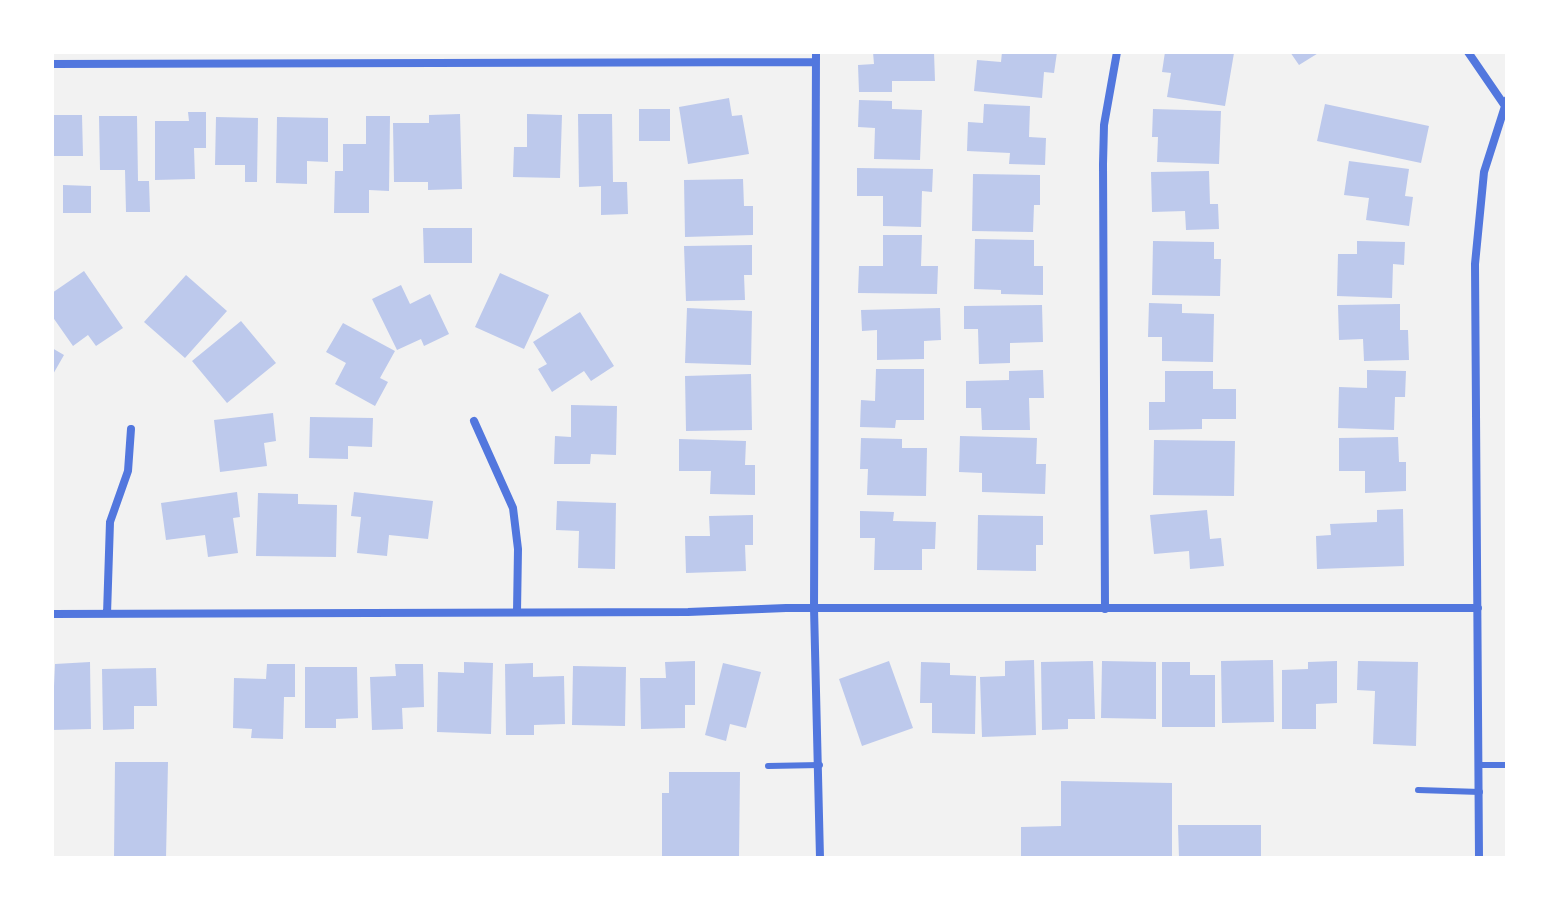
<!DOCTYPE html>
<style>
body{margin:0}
#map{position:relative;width:1559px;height:910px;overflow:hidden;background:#f2f2f2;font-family:Georgia,serif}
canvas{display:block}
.frame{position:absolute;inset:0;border:54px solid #fff;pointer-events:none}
</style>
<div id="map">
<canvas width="1559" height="910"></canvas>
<div class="frame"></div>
</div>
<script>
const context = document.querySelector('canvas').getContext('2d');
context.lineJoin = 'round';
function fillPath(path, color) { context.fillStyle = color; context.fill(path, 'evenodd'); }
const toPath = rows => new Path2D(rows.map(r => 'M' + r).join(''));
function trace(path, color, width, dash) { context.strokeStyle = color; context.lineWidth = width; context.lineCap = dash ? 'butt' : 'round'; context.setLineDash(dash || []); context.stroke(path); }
fillPath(toPath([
 [873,52,934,52,935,81,892,81,892,92,859,92,858,65,874,64],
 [1002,52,1057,52,1054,73,1044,72,1042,98,974,91,977,60,1001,62],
 [1165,52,1234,53,1225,106,1167,97,1171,73,1162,72],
 [1290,52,1320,52,1299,65],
 [729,98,732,116,742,115,749,154,688,164,679,107],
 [859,100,892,101,892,109,922,110,920,160,874,159,875,128,858,127],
 [984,104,1030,106,1029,137,1046,138,1045,165,1009,164,1010,153,967,151,968,122,983,123],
 [1325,104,1429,126,1421,163,1317,141],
 [639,109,670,109,670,141,639,141],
 [1153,109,1221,111,1219,164,1157,162,1158,137,1152,137],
 [188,112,206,112,206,148,194,148,195,179,155,180,155,121,189,121],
 [460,114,462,189,428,190,428,182,394,182,393,123,429,123,429,115],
 [527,114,562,115,560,178,513,177,514,147,527,147],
 [578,114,612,114,613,182,627,182,628,214,601,215,601,186,579,187],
 [52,115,82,115,83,156,52,156],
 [99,116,137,116,138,181,149,181,150,212,126,212,125,170,100,170],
 [366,116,390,116,389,191,369,190,369,213,334,213,335,171,343,171,343,144,366,144],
 [216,117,258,118,257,182,245,182,245,165,215,165],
 [277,117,328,118,328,162,307,161,307,184,276,183],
 [1349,161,1409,169,1405,196,1413,197,1409,226,1366,220,1369,198,1344,195],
 [857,168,933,169,932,192,922,191,921,227,883,226,883,196,857,196],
 [1209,171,1210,204,1218,204,1219,229,1186,230,1185,211,1152,212,1151,172],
 [973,174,1040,175,1040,205,1034,205,1033,232,972,231],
 [743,179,744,206,753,206,753,235,685,237,684,180],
 [63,185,91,186,91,213,63,213],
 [423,228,472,228,472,263,424,263],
 [883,235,922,235,921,266,938,266,937,294,858,293,859,266,883,266],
 [975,239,1034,240,1034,266,1043,266,1043,295,1001,294,1001,290,974,289],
 [1153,241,1214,242,1214,259,1221,259,1220,296,1152,295],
 [1357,241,1405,242,1404,265,1393,264,1392,298,1337,296,1338,254,1357,254],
 [752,245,752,275,744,275,745,300,686,301,684,246],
 [84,271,123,328,96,346,88,335,73,346,52,316,52,293],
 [500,273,549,295,524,349,475,327],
 [186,275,227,311,185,358,144,322],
 [401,285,410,304,430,294,449,334,424,346,421,339,397,350,372,299],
 [1149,303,1182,304,1182,313,1214,314,1213,362,1162,361,1162,337,1148,337],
 [1400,304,1400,330,1408,330,1409,360,1364,361,1363,339,1339,340,1338,305],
 [1042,305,1043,342,1010,343,1010,363,979,364,978,329,964,329,964,306],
 [687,308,752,311,751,365,685,363],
 [940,308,941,340,924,341,924,359,877,360,877,330,862,331,861,310],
 [580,312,614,366,591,381,584,371,552,392,538,369,547,364,533,342],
 [241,321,276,363,227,403,192,361],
 [343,323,395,351,380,378,388,382,375,406,335,384,346,363,326,352],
 [52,348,64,355,52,376],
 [876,369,924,369,924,420,896,420,895,428,860,427,861,400,875,401],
 [1043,370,1044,398,1029,398,1030,430,982,430,981,408,966,408,966,381,1009,380,1009,371],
 [1367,370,1406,371,1405,397,1395,397,1394,430,1338,428,1339,387,1367,388],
 [1165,371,1213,371,1213,389,1236,389,1236,419,1202,419,1202,429,1149,430,1149,402,1165,402],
 [751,374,752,430,686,431,685,376],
 [571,405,617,406,616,455,591,454,590,464,554,464,555,436,571,437],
 [273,413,276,441,264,443,267,466,220,472,214,420],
 [310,417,373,418,372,447,348,446,348,459,309,458],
 [960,436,1037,438,1036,464,1046,464,1045,494,982,492,982,473,959,472],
 [1398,437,1399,462,1406,462,1406,491,1365,493,1365,471,1339,471,1339,438],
 [861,438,902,439,902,448,927,448,926,496,867,495,868,469,860,469],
 [679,439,746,441,745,465,755,465,755,495,710,494,711,471,679,471],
 [1154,440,1235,441,1234,496,1153,495],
 [237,492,240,517,233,518,238,553,208,557,205,535,166,540,161,503],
 [354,492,433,501,428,539,389,535,387,556,357,553,361,517,351,516],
 [258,493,298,494,298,504,337,505,336,557,256,556],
 [557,501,616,503,615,569,578,568,579,531,556,530],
 [1403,509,1404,566,1317,569,1316,536,1331,535,1330,524,1377,522,1377,510],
 [1207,510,1210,539,1221,538,1224,566,1190,569,1189,551,1154,554,1150,515],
 [860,511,894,512,893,521,936,522,935,549,922,549,922,570,874,570,875,538,860,538],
 [753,515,753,545,745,545,746,571,686,573,685,536,710,536,709,516],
 [978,515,1043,516,1043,545,1036,545,1036,571,977,570],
 [1034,660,1036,735,982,737,980,677,1005,676,1005,661],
 [1273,660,1274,722,1222,723,1221,661],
 [695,661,695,705,685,705,685,728,641,729,640,678,666,678,665,662],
 [889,661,913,728,862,746,839,679],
 [1093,661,1095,719,1068,719,1068,729,1042,730,1041,662],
 [1102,661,1156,662,1156,719,1101,718],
 [1337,661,1337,703,1316,704,1316,729,1282,729,1282,670,1308,669,1308,662],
 [1358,661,1418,662,1416,746,1373,744,1375,691,1357,690],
 [90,662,91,729,52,730,55,664],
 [464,662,493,663,491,734,437,732,438,672,464,673],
 [921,662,950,663,950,675,976,676,975,734,932,733,932,703,920,703],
 [1162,662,1190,662,1190,675,1215,675,1215,727,1162,727],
 [533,663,533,677,564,676,565,724,534,725,534,735,506,735,505,664],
 [723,663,761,672,746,728,730,724,726,741,705,735],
 [267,664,295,664,295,697,284,697,283,739,251,738,252,729,233,728,234,678,266,679],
 [395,664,423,664,424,707,402,708,403,729,372,730,370,677,396,676],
 [573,666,626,667,625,726,572,725],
 [305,667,357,667,358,718,336,719,336,728,305,728],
 [156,668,157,706,134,706,134,729,103,730,102,669],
 [115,762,168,762,166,858,114,858],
 [669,772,740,772,739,858,662,858,662,793,669,793],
 [1061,781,1172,783,1172,858,1021,858,1021,827,1061,826],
 [1178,825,1261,825,1261,858,1179,858]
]), '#bdc9ec');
trace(toPath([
 [1481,765,1507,765],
 [768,766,820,765],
 [1418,790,1480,792]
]), '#5277de', 6);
trace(toPath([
 [816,52,814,608,820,858],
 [1468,52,1505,106],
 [52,64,816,62],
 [474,421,513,508,518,549,517,612],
 [1105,609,1103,164,1104,125,1117,52],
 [52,614,688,612,786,608,1478,608],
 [107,614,110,522,128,471,131,429],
 [1479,858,1475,264,1484,172,1507,100]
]), '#5277de', 8);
</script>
